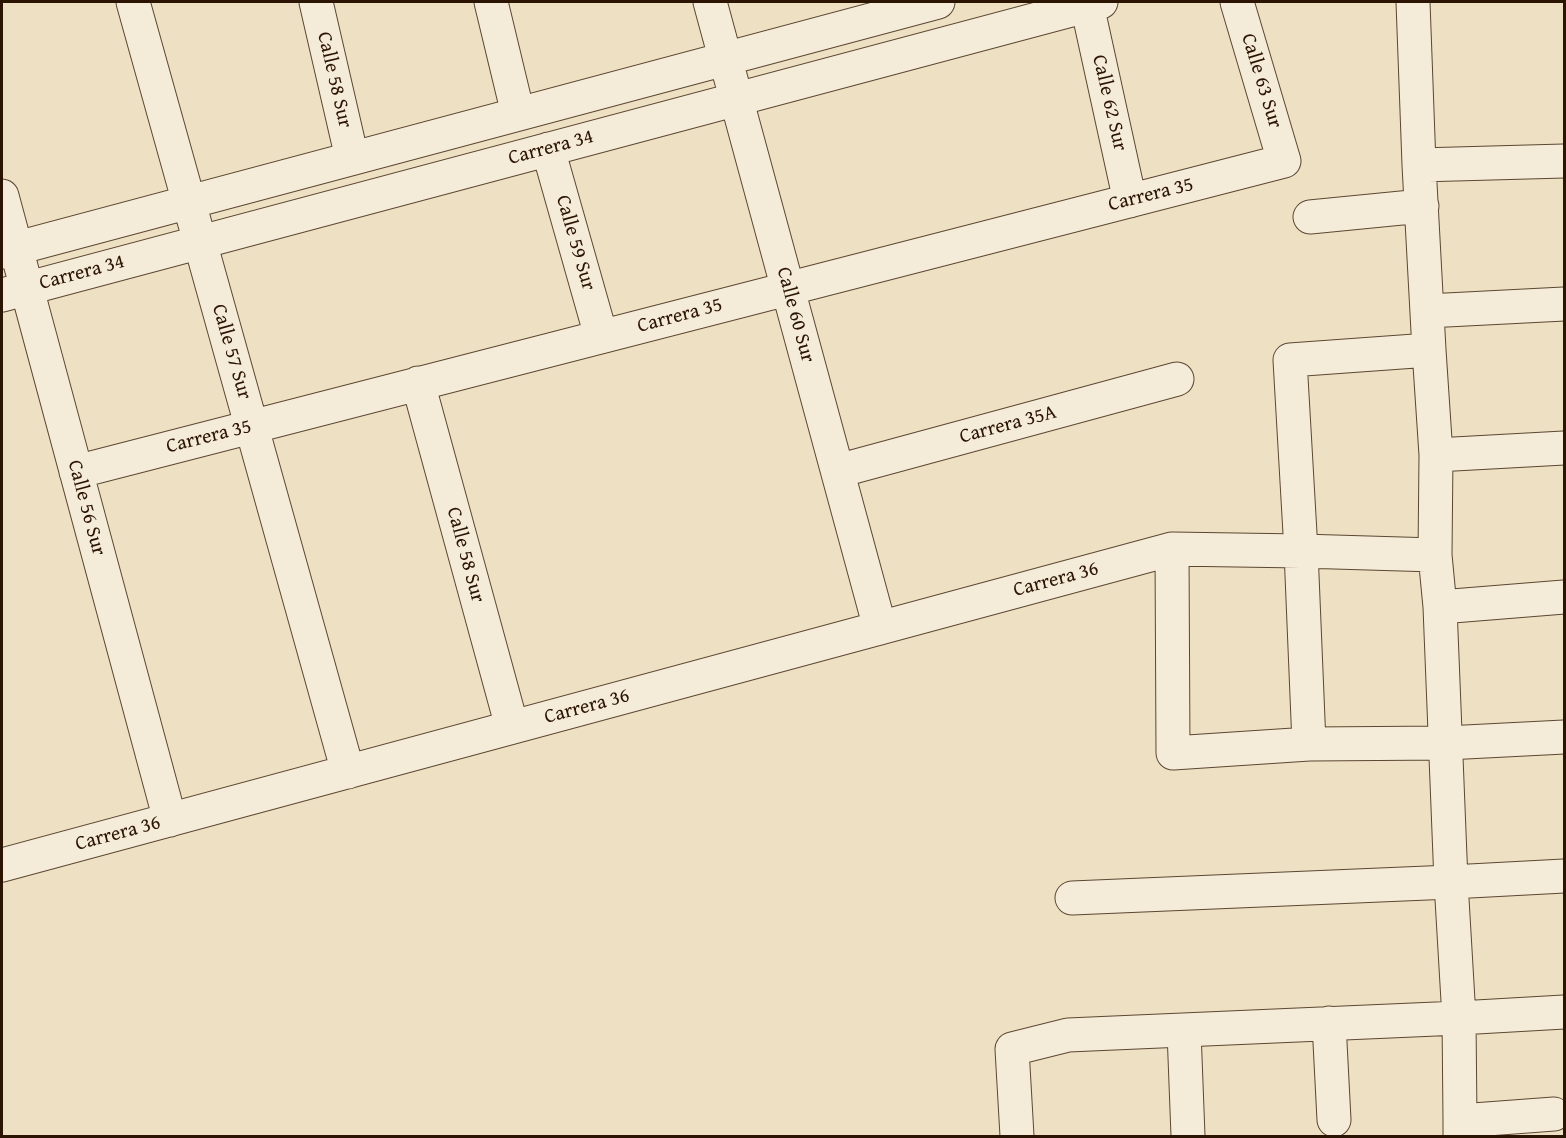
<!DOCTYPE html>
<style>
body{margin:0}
#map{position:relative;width:1566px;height:1138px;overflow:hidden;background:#eee0c3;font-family:"Gentium Book Plus",serif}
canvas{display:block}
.frame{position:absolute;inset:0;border:3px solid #2b1401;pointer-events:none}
</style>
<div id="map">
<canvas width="1566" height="1138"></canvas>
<div class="frame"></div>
</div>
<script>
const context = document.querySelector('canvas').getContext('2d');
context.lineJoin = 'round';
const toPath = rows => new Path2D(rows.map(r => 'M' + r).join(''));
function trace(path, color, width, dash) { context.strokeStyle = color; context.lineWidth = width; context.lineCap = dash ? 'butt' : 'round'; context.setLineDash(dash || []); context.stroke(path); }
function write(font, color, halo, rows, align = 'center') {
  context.font = font + ' "Gentium Book Plus",serif'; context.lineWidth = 5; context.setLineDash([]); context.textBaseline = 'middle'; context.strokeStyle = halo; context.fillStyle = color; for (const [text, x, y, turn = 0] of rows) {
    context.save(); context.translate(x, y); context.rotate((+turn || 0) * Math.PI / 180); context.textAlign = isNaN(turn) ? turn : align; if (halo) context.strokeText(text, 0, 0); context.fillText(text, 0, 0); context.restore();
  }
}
const minor = toPath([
 [133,2,348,772],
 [316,2,352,158],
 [491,2,518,114],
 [710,2,880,628],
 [1413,2,1419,165],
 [1087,5,1130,201],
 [548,149,601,336],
 [2,196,170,820],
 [1310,217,1422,206],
 [2,252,938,2],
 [2,295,1101,2],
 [1427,311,1564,304],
 [1429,350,1419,165,1564,161],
 [418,383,512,727],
 [1436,455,1564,448],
 [838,471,1177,379],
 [76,472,1284,161,1237,2],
 [1172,549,1173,753,1309,744,1446,743,1564,737],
 [1435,555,1301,551,1290,360,1429,350,1436,455,1435,555,1440,607,1451,882,1564,876],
 [1440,607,1564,597],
 [2,865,1172,549,1301,551,1309,744],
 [1072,898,1451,882,1459,1018,1564,1012],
 [1329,1023,1334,1120],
 [1184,1031,1188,1136],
 [1017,1136,1012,1049,1068,1035,1459,1018,1460,1121],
 [1460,1136,1460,1121,1554,1114]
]);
trace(minor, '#5c4732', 35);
trace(minor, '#f4ebd8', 33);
write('20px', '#2b1401', '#f4ebd8', [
 ["Calle 58 Sur",334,80,77],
 ["Calle 63 Sur",1261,81,73],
 ["Calle 62 Sur",1109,103,77],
 ["Carrera 34",551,148,-15],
 ["Carrera 35",1151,195,-14],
 ["Calle 59 Sur",575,243,74],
 ["Carrera 34",82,273,-15],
 ["Calle 60 Sur",795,315,75],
 ["Carrera 35",680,316,-15],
 ["Calle 57 Sur",231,352,74],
 ["Carrera 35A",1008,425,-15],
 ["Carrera 35",209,437,-14],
 ["Calle 56 Sur",86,508,75],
 ["Calle 58 Sur",465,555,75],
 ["Carrera 36",1056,580,-15],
 ["Carrera 36",587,707,-15],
 ["Carrera 36",118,834,-15]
]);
</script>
